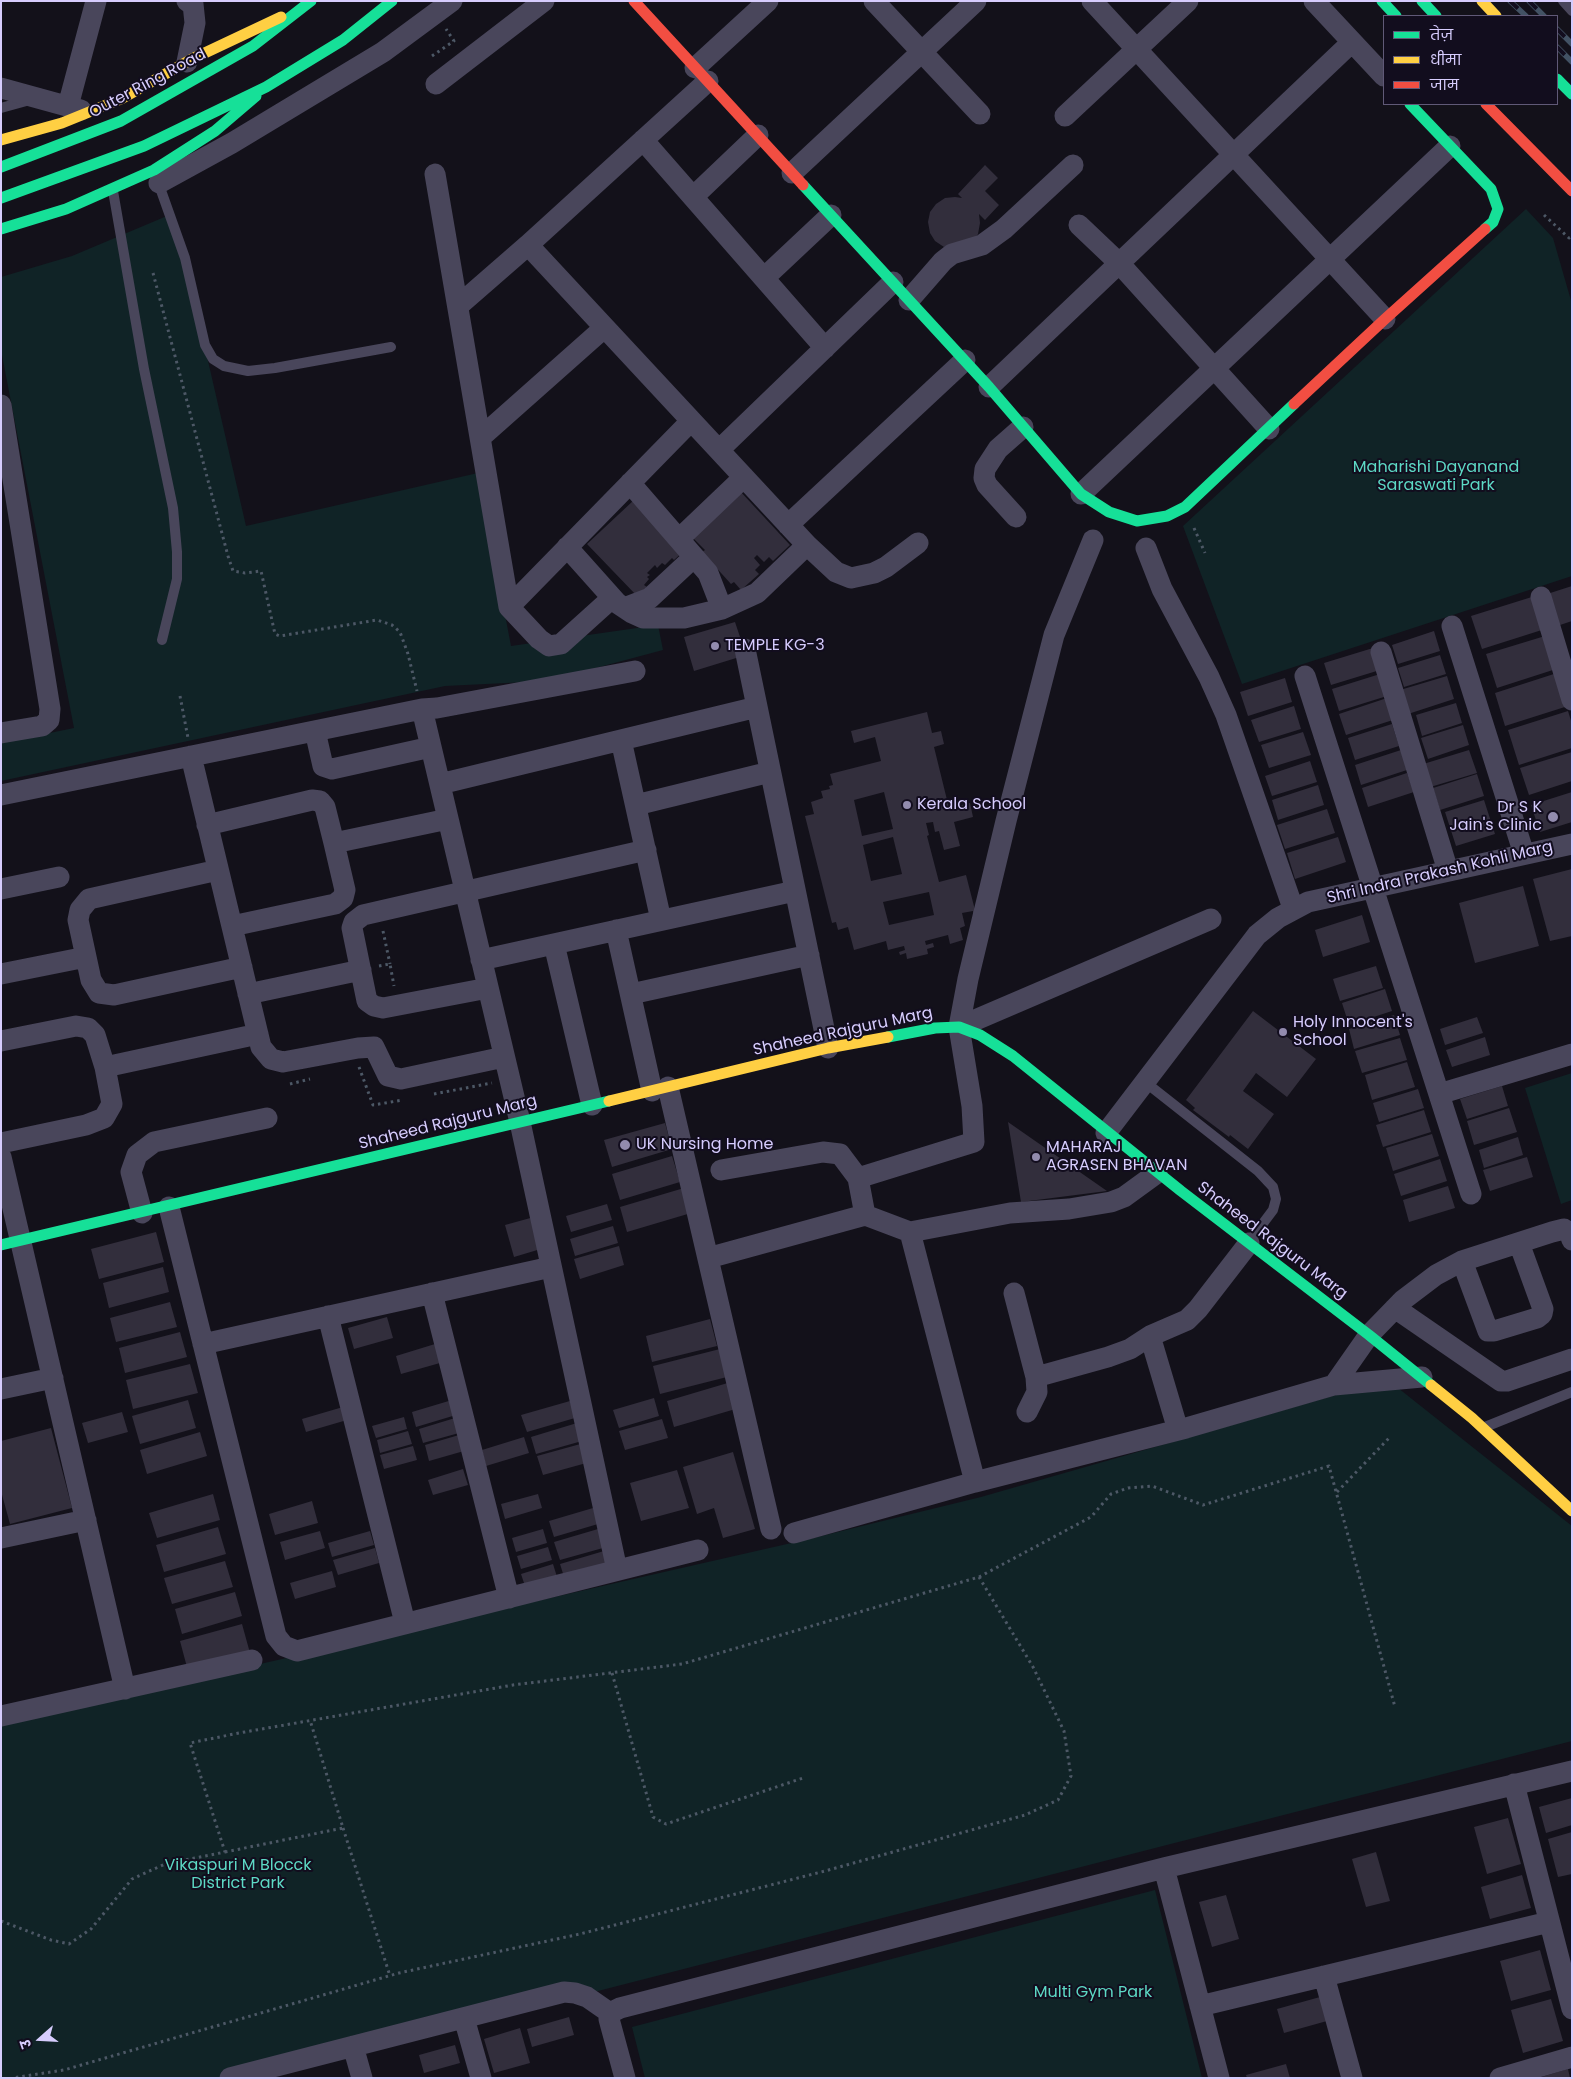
<!DOCTYPE html>
<meta charset="utf-8">
<style>
body{margin:0}
#map{position:relative;width:1573px;height:2079px;overflow:hidden;background:#13111a;font-family:Poppins,"Noto Sans Devanagari",sans-serif}
canvas{display:block}
.frame{position:absolute;inset:0;border:2px solid #d6ccfd;pointer-events:none}
.legend{position:absolute;left:1383px;top:15px;width:175px;height:90px;box-sizing:border-box;background:#120d1e;border:1px solid #605977;margin:0;padding:6px 9px;list-style:none;font-size:15px;color:#d6ccfd}
.legend li{display:flex;align-items:center;gap:10px;height:25px}
.legend b{width:25px;border:1px solid #605977}
.north{position:absolute;left:15px;top:2014px;width:50px;height:50px;-webkit-text-stroke:4px #120d1e;paint-order:stroke;rotate:251deg;font-size:14px;font-weight:700;line-height:20px;text-align:center;color:#d6ccfd}
.north::after{content:'';display:block;margin:auto;width:18px;height:22px;background:#d6ccfd;clip-path:polygon(50% 0,100% 100%,50% 72%,0 100%)}
</style>
<div id="map">
<canvas width="1573" height="2079"></canvas>
<div class="frame"></div>
<ul class="legend">
<li><b style="height:6px;background:#16e098"></b>तेज़</li>
<li><b style="height:6px;background:#ffcf43"></b>धीमा</li>
<li><b style="height:6px;background:#f24e42"></b>जाम</li>
</ul>
<div class="north">उ</div>
</div>
<script>
const context = document.querySelector('canvas').getContext('2d');
context.lineJoin = 'round';
function fillPath(path, color) { context.fillStyle = color; context.fill(path, 'evenodd'); }
const toPath = rows => new Path2D(rows.map(r => 'M' + r).join(''));
function trace(path, color, width, dash) { context.strokeStyle = color; context.lineWidth = width; context.lineCap = dash ? 'butt' : 'round'; context.setLineDash(dash || []); context.stroke(path); }
function write(font, color, halo, rows, align = 'center') {
  context.font = font + ' Poppins,sans-serif'; context.lineWidth = 4; context.setLineDash([]); context.textBaseline = 'middle'; context.strokeStyle = halo; context.fillStyle = color; for (const [text, x, y, turn = 0] of rows) {
    context.save(); context.translate(x, y); context.rotate((+turn || 0) * Math.PI / 180); context.textAlign = isNaN(turn) ? turn : align; if (halo) context.strokeText(text, 0, 0); context.fillText(text, 0, 0); context.restore();
  }
}
fillPath(toPath([
 [1526,209,1553,238,1572,304,1572,576,1242,684,1183,526],
 [174,213,246,526,478,473,511,646,658,625,663,650,547,681,445,686,1,781,1,743,74,728,1,350,1,277,72,256],
 [1572,1073,1572,1200,1561,1204,1525,1088],
 [1388,1380,1572,1526,1572,1741,259,2078,1,2078,1,1723,809,1539,981,1497],
 [1155,1890,1202,2078,645,2078,632,2027]
]), '#102326');
fillPath(toPath([
 [985,165,998,178,985,191,999,205,985,220,979,214,980,223,978,234,973,242,944,247,935,241,930,233,928,222,930,212,936,204,945,198,955,197,962,198,958,194],
 [739,490,790,545,773,561,769,557,764,562,757,555,754,558,760,565,755,570,759,574,741,590,734,582,731,584,702,552,705,550,690,535],
 [634,500,683,552,674,560,672,558,665,565,662,563,657,568,655,565,647,573,650,575,647,577,649,579,644,585,647,587,637,596,587,544],
 [1572,586,1572,621,1554,627,1544,595],
 [1535,596,1545,629,1482,649,1471,616],
 [735,622,746,655,694,671,684,637],
 [1434,631,1440,651,1398,664,1392,645],
 [1545,636,1556,669,1497,688,1486,654],
 [1373,648,1380,670,1331,685,1324,663],
 [1440,655,1446,674,1404,687,1398,668],
 [1557,673,1568,706,1505,726,1495,693],
 [1380,674,1387,696,1339,711,1332,689],
 [1447,676,1454,699,1408,714,1400,690],
 [1285,678,1292,702,1248,716,1240,692],
 [1387,698,1393,720,1346,735,1339,714],
 [1456,703,1462,723,1422,736,1416,715],
 [1294,706,1301,729,1259,742,1251,720],
 [1568,711,1572,724,1572,748,1519,765,1508,730],
 [927,712,932,733,941,731,944,744,934,747,949,808,970,803,973,817,954,822,960,846,944,850,939,831,935,832,933,822,926,823,929,835,927,836,939,882,966,875,976,914,973,915,973,911,962,913,965,926,960,928,963,940,950,944,948,935,925,941,926,945,933,943,934,947,927,949,928,954,907,959,906,953,900,955,899,952,905,950,904,946,888,950,886,941,854,950,848,927,838,930,836,922,832,923,805,816,814,814,811,802,823,798,821,791,830,789,829,786,833,785,830,774,881,761,875,737,854,743,851,731],
 [884,792,893,829,862,836,854,800],
 [893,837,902,874,871,881,863,845],
 [929,892,934,915,889,925,883,902],
 [1392,724,1399,746,1355,760,1348,738],
 [1463,725,1469,745,1428,759,1421,738],
 [1303,732,1311,755,1269,768,1261,745],
 [1401,750,1407,770,1361,785,1355,765],
 [1469,750,1477,773,1427,788,1420,765],
 [1572,752,1572,781,1529,795,1520,768],
 [1310,761,1317,782,1272,796,1265,776],
 [1407,773,1414,792,1368,807,1362,788],
 [1477,774,1484,796,1440,810,1433,788],
 [1318,785,1324,805,1278,820,1272,800],
 [1572,792,1572,822,1540,832,1531,805],
 [1484,800,1495,834,1456,846,1445,812],
 [1327,809,1335,833,1285,849,1277,825],
 [1338,837,1346,862,1295,879,1287,853],
 [1572,869,1572,936,1550,941,1533,879],
 [1523,886,1539,946,1475,963,1459,903],
 [1362,915,1370,942,1323,957,1315,930],
 [1376,966,1383,988,1340,1001,1333,979],
 [1385,989,1392,1011,1349,1025,1342,1003],
 [1253,1011,1316,1059,1287,1097,1256,1073,1243,1091,1274,1114,1248,1149,1230,1135,1229,1137,1193,1110,1195,1108,1186,1100],
 [1394,1015,1400,1035,1354,1049,1349,1029],
 [1477,1017,1483,1033,1445,1045,1440,1029],
 [1485,1037,1490,1055,1452,1067,1446,1050],
 [1400,1038,1407,1060,1362,1073,1355,1051],
 [1407,1062,1415,1087,1372,1100,1365,1075],
 [1502,1086,1508,1106,1467,1119,1460,1099],
 [1418,1089,1424,1108,1379,1122,1373,1103],
 [1509,1108,1517,1132,1474,1145,1467,1121],
 [1424,1110,1431,1132,1383,1147,1376,1125],
 [1008,1122,1107,1191,1021,1202],
 [665,1123,672,1149,612,1167,604,1140],
 [1432,1134,1439,1156,1393,1171,1386,1148],
 [1518,1137,1523,1155,1484,1168,1479,1150],
 [672,1156,680,1182,620,1200,612,1174],
 [1527,1157,1533,1177,1490,1191,1483,1170],
 [1440,1159,1447,1181,1401,1196,1394,1174],
 [1448,1186,1455,1208,1409,1222,1403,1200],
 [684,1188,691,1213,627,1232,620,1207],
 [607,1204,612,1220,571,1232,566,1216],
 [534,1217,544,1248,514,1257,505,1225],
 [613,1226,618,1243,575,1256,570,1239],
 [156,1232,164,1262,99,1279,91,1249],
 [619,1246,624,1265,580,1279,574,1259],
 [163,1267,169,1292,109,1308,103,1283],
 [170,1302,177,1327,116,1342,110,1318],
 [387,1317,393,1338,354,1349,348,1328],
 [710,1319,717,1346,652,1362,646,1336],
 [180,1332,187,1357,125,1373,119,1348],
 [435,1344,440,1363,401,1374,396,1356],
 [720,1349,727,1377,660,1394,653,1366],
 [190,1364,198,1393,133,1409,126,1380],
 [731,1382,739,1408,674,1427,667,1401],
 [654,1398,659,1416,619,1428,613,1410],
 [188,1400,196,1428,140,1444,132,1416],
 [452,1400,456,1415,416,1427,412,1412],
 [570,1401,575,1418,527,1432,521,1415],
 [343,1407,347,1420,306,1432,302,1419],
 [122,1412,128,1432,88,1443,82,1423],
 [404,1417,407,1429,376,1438,372,1426],
 [455,1418,459,1433,423,1443,419,1429],
 [662,1419,668,1438,625,1450,619,1431],
 [577,1423,582,1441,536,1454,531,1437],
 [51,1428,72,1508,10,1524,1,1491,1,1441],
 [408,1431,412,1444,380,1453,377,1440],
 [200,1432,207,1456,147,1474,140,1450],
 [459,1435,464,1451,429,1461,425,1445],
 [524,1437,529,1453,486,1466,482,1450],
 [584,1443,590,1462,543,1475,537,1456],
 [413,1446,417,1460,384,1469,380,1455],
 [733,1452,755,1529,723,1538,714,1508,697,1514,683,1467],
 [463,1469,468,1485,433,1495,428,1480],
 [677,1470,689,1508,641,1521,630,1483],
 [213,1494,220,1520,157,1538,149,1513],
 [538,1494,542,1508,505,1519,501,1504],
 [312,1501,318,1523,275,1535,269,1514],
 [593,1508,598,1524,554,1537,549,1521],
 [218,1527,226,1554,164,1572,156,1545],
 [543,1529,547,1543,516,1552,512,1538],
 [598,1529,603,1548,560,1560,554,1542],
 [320,1531,325,1548,285,1560,280,1542],
 [370,1531,374,1545,332,1557,328,1543],
 [548,1547,552,1560,521,1569,517,1556],
 [375,1548,379,1563,338,1575,333,1560],
 [604,1551,608,1567,565,1580,560,1564],
 [225,1561,233,1587,172,1604,164,1578],
 [553,1564,558,1580,526,1589,521,1574],
 [332,1571,336,1587,295,1599,290,1583],
 [235,1592,242,1616,182,1634,175,1609],
 [242,1624,250,1653,188,1671,180,1641],
 [1572,1798,1572,1825,1546,1833,1539,1807],
 [1508,1818,1521,1864,1487,1874,1474,1827],
 [1572,1832,1572,1874,1558,1877,1548,1839],
 [1376,1852,1390,1901,1366,1907,1352,1859],
 [1522,1875,1531,1908,1490,1919,1481,1887],
 [1226,1895,1239,1939,1212,1947,1199,1902],
 [1540,1950,1551,1990,1511,2001,1500,1961],
 [1320,1997,1327,2021,1284,2033,1277,2009],
 [1551,1999,1563,2041,1523,2053,1511,2010],
 [569,2017,574,2035,532,2047,527,2029],
 [520,2028,530,2063,494,2073,484,2039],
 [455,2045,460,2063,424,2073,419,2055],
 [1286,2064,1290,2078,1247,2078,1246,2075],
 [1568,2069,1570,2078,1538,2078]
]), '#322e3c');
trace(toPath([
 [432,56,454,41,446,29],
 [1544,215,1569,238,1572,235],
 [153,273,228,556,233,571,245,573,261,571,275,634,280,636,377,620,392,625,400,632,408,654,417,691],
 [1194,528,1205,553],
 [180,696,188,738],
 [383,931,390,964],
 [379,966,390,964,394,986],
 [359,1067,373,1105,403,1100],
 [290,1084,310,1079],
 [434,1094,492,1083],
 [1337,1492,1391,1436],
 [979,1577,1091,1517,1111,1494,1128,1488,1152,1486,1203,1505,1329,1466,1395,1707],
 [612,1673,653,1817,666,1824,803,1778],
 [343,1828,390,1976],
 [225,1852,343,1828,310,1720],
 [1,1921,51,1940,69,1944,91,1929,132,1879,165,1864,225,1852,190,1743,239,1733,513,1685,682,1664,979,1577,1033,1667,1064,1731,1071,1776,1058,1800,1025,1815,825,1871,580,1934,399,1973,64,2070,12,2078]
]), '#4d5866', 3, [2.5, 4]);
trace(toPath([
 [1563,1,1572,11],
 [1,108,30,100],
 [158,182,185,258,205,345,213,359,224,366,248,371,275,368,391,347],
 [113,191,144,369,173,508,177,552,177,579,162,640],
 [1145,1082,1258,1171,1273,1187,1276,1199,1273,1210,1249,1242],
 [1485,1427,1572,1392]
]), '#49465b', 10);
trace(toPath([
 [187,1,193,4,195,23,187,62],
 [874,1,980,114],
 [1092,1,1385,319],
 [1314,1,1384,76],
 [695,68,768,1],
 [436,84,544,1],
 [1,88,81,110],
 [68,106,96,1],
 [1065,116,1188,1],
 [643,140,825,348],
 [792,173,976,1],
 [435,174,509,607,539,639,549,646,561,644,612,598],
 [159,183,232,143,383,52,452,1],
 [693,197,758,135],
 [1079,225,1119,263,1269,429],
 [528,245,807,545,836,572,851,578,874,573,886,567,918,543],
 [764,278,831,215],
 [909,300,943,261,952,254,982,245,1004,229,1073,165],
 [458,306,528,245,708,81],
 [989,387,1352,42],
 [1,405,50,709,49,720,42,726,1,733],
 [480,438,604,328],
 [719,450,893,282],
 [630,483,708,573,722,609],
 [1081,494,1450,146],
 [1016,517,987,485,984,478,985,469,998,449,1023,427],
 [788,525,965,360],
 [679,539,744,477],
 [567,547,617,603,632,613,643,618,684,618,722,609,757,593,807,545],
 [1146,548,1162,589,1209,677,1226,715,1293,908],
 [1541,597,1572,700],
 [509,607,691,421],
 [624,608,650,598,694,557],
 [1452,626,1524,854],
 [745,649,828,1048],
 [1381,652,1448,871],
 [1305,676,1471,1194],
 [422,709,520,1122,617,1570],
 [315,731,323,766,332,769,431,747],
 [621,740,661,920],
 [191,756,261,1047,271,1059,283,1062,358,1048,374,1047,388,1076,401,1079,504,1057],
 [440,784,757,707],
 [1,795,422,709,437,708,635,671],
 [636,805,770,772],
 [207,825,312,800,320,801,325,807,334,843,345,890,343,898,335,904,232,926],
 [334,843,448,819],
 [218,870,89,899,80,910,78,920,91,980,99,993,114,995,242,967],
 [1,889,59,877],
 [616,930,652,1091],
 [554,944,592,1105],
 [481,960,795,891],
 [1,974,86,957],
 [488,988,383,1008,374,1006,367,1001,352,928,354,922,363,915,646,850],
 [248,994,361,970],
 [631,994,809,955],
 [959,1027,1211,919],
 [1,1041,76,1026,88,1028,95,1035,105,1067],
 [668,1087,771,1529],
 [1439,1094,1572,1054],
 [1106,1133,1257,935,1278,918,1308,902,1572,844],
 [1,1143,86,1125,104,1118,112,1104,105,1067,258,1034],
 [1,1157,125,1689],
 [721,1170,823,1152,840,1154,858,1178],
 [169,1207,276,1636,284,1646,297,1651,698,1550],
 [142,1213,131,1172,137,1155,154,1142,267,1118],
 [865,1215,858,1178,974,1142,972,1106,959,1027,968,979,1006,821,1054,635,1093,540],
 [910,1232,975,1482],
 [708,1258,865,1215,910,1232,1010,1213,1069,1209,1111,1202,1124,1197,1157,1173],
 [1462,1261,1488,1331,1494,1331,1537,1318,1542,1314,1543,1309,1519,1243],
 [432,1293,509,1598],
 [1014,1293,1036,1377,1108,1357,1130,1349,1150,1336],
 [1395,1308,1501,1381,1507,1381,1572,1359],
 [328,1316,405,1623],
 [203,1344,551,1267],
 [1334,1385,1369,1335,1403,1300,1436,1275,1462,1261,1552,1232,1564,1229,1570,1234,1572,1240],
 [1,1389,53,1378],
 [1027,1412,1037,1392,1036,1377],
 [1178,1430,1150,1336,1187,1320,1198,1309,1249,1243],
 [794,1533,975,1482,1186,1428,1334,1385,1422,1377],
 [1,1538,86,1520],
 [1,1716,252,1660],
 [1514,1784,1572,2009],
 [1164,1868,1219,2078],
 [1324,1976,1352,2078],
 [1200,2006,1549,1922],
 [464,2018,481,2078],
 [353,2046,362,2078],
 [230,2078,564,1992,575,1993,587,1997,610,2013],
 [625,2078,609,2019,610,2013,620,2008,1164,1868,1572,1771],
 [1500,2078,1572,2057]
]), '#49465b', 21);
trace(toPath([
 [1382,1,1396,16],
 [1422,1,1436,16],
 [1557,79,1572,94],
 [1410,104,1491,189,1498,209,1493,222,1485,229],
 [1,167,121,121,253,46,311,1],
 [803,185,989,387,1081,494,1109,512,1137,521,1167,516,1185,507,1294,404],
 [1,198,144,146,266,87,343,40,392,1],
 [1,229,66,209,154,170,215,131,256,96],
 [888,1037,935,1028,959,1027,980,1035,1013,1056,1181,1191,1369,1335,1431,1385],
 [1,1245,609,1101]
]), '#16e098', 11);
trace(toPath([
 [1482,1,1496,16],
 [1,140,62,123,121,99,192,59,281,17],
 [609,1101,828,1048,888,1037],
 [1431,1385,1472,1418,1572,1511]
]), '#ffcf43', 11);
trace(toPath([
 [634,1,803,185],
 [1486,104,1572,191],
 [1294,404,1385,319,1485,229]
]), '#f24e42', 11);
const rail = toPath([
 [1510,1,1526,16],
 [1529,1,1544,16],
 [1557,29,1572,44],
 [1557,47,1572,62]
]);
trace(rail, '#425264', 5.5);
trace(rail, '#120d1e', 4, [11]);
for (const [x, y, r, color] of [
 [715,646,5,"#928bae"],
 [907,805,5,"#928bae"],
 [1553,817,6,"#928bae"],
 [1283,1032,5,"#928bae"],
 [625,1145,6,"#928bae"],
 [1036,1157,5,"#928bae"]
]) { const dot = new Path2D(); dot.arc(x, y, r, 0, 2 * Math.PI); context.fillStyle = color; context.fill(dot); trace(dot, '#120d1e', 2); }
write('16px', '#d6ccfd', '#120d1e', [
 ["Outer Ring Road",148,84,-28],
 ["Shri Indra Prakash Kohli Marg",1440,873,-13],
 ["Shaheed Rajguru Marg",843,1032,-12],
 ["Shaheed Rajguru Marg",448,1123,-14],
 ["Shaheed Rajguru Marg",1272,1241,37]
]);
write('16px', '#5dd9c5', '#120d1e', [
 ["Maharishi Dayanand",1436,468],
 ["Saraswati Park",1436,486],
 ["Vikaspuri M Blocck",238,1866],
 ["District Park",238,1884],
 ["Multi Gym Park",1093,1993]
]);
write('16px', '#d6ccfd', '#120d1e', [
 ["TEMPLE KG-3",725,646],
 ["Kerala School",917,805],
 ["Dr S K",1542,808,"right"],
 ["Jain's Clinic",1542,826,"right"],
 ["Holy Innocent's",1293,1023],
 ["School",1293,1041],
 ["UK Nursing Home",636,1145],
 ["MAHARAJ",1046,1148],
 ["AGRASEN BHAVAN",1046,1166]
], 'left');
</script>
